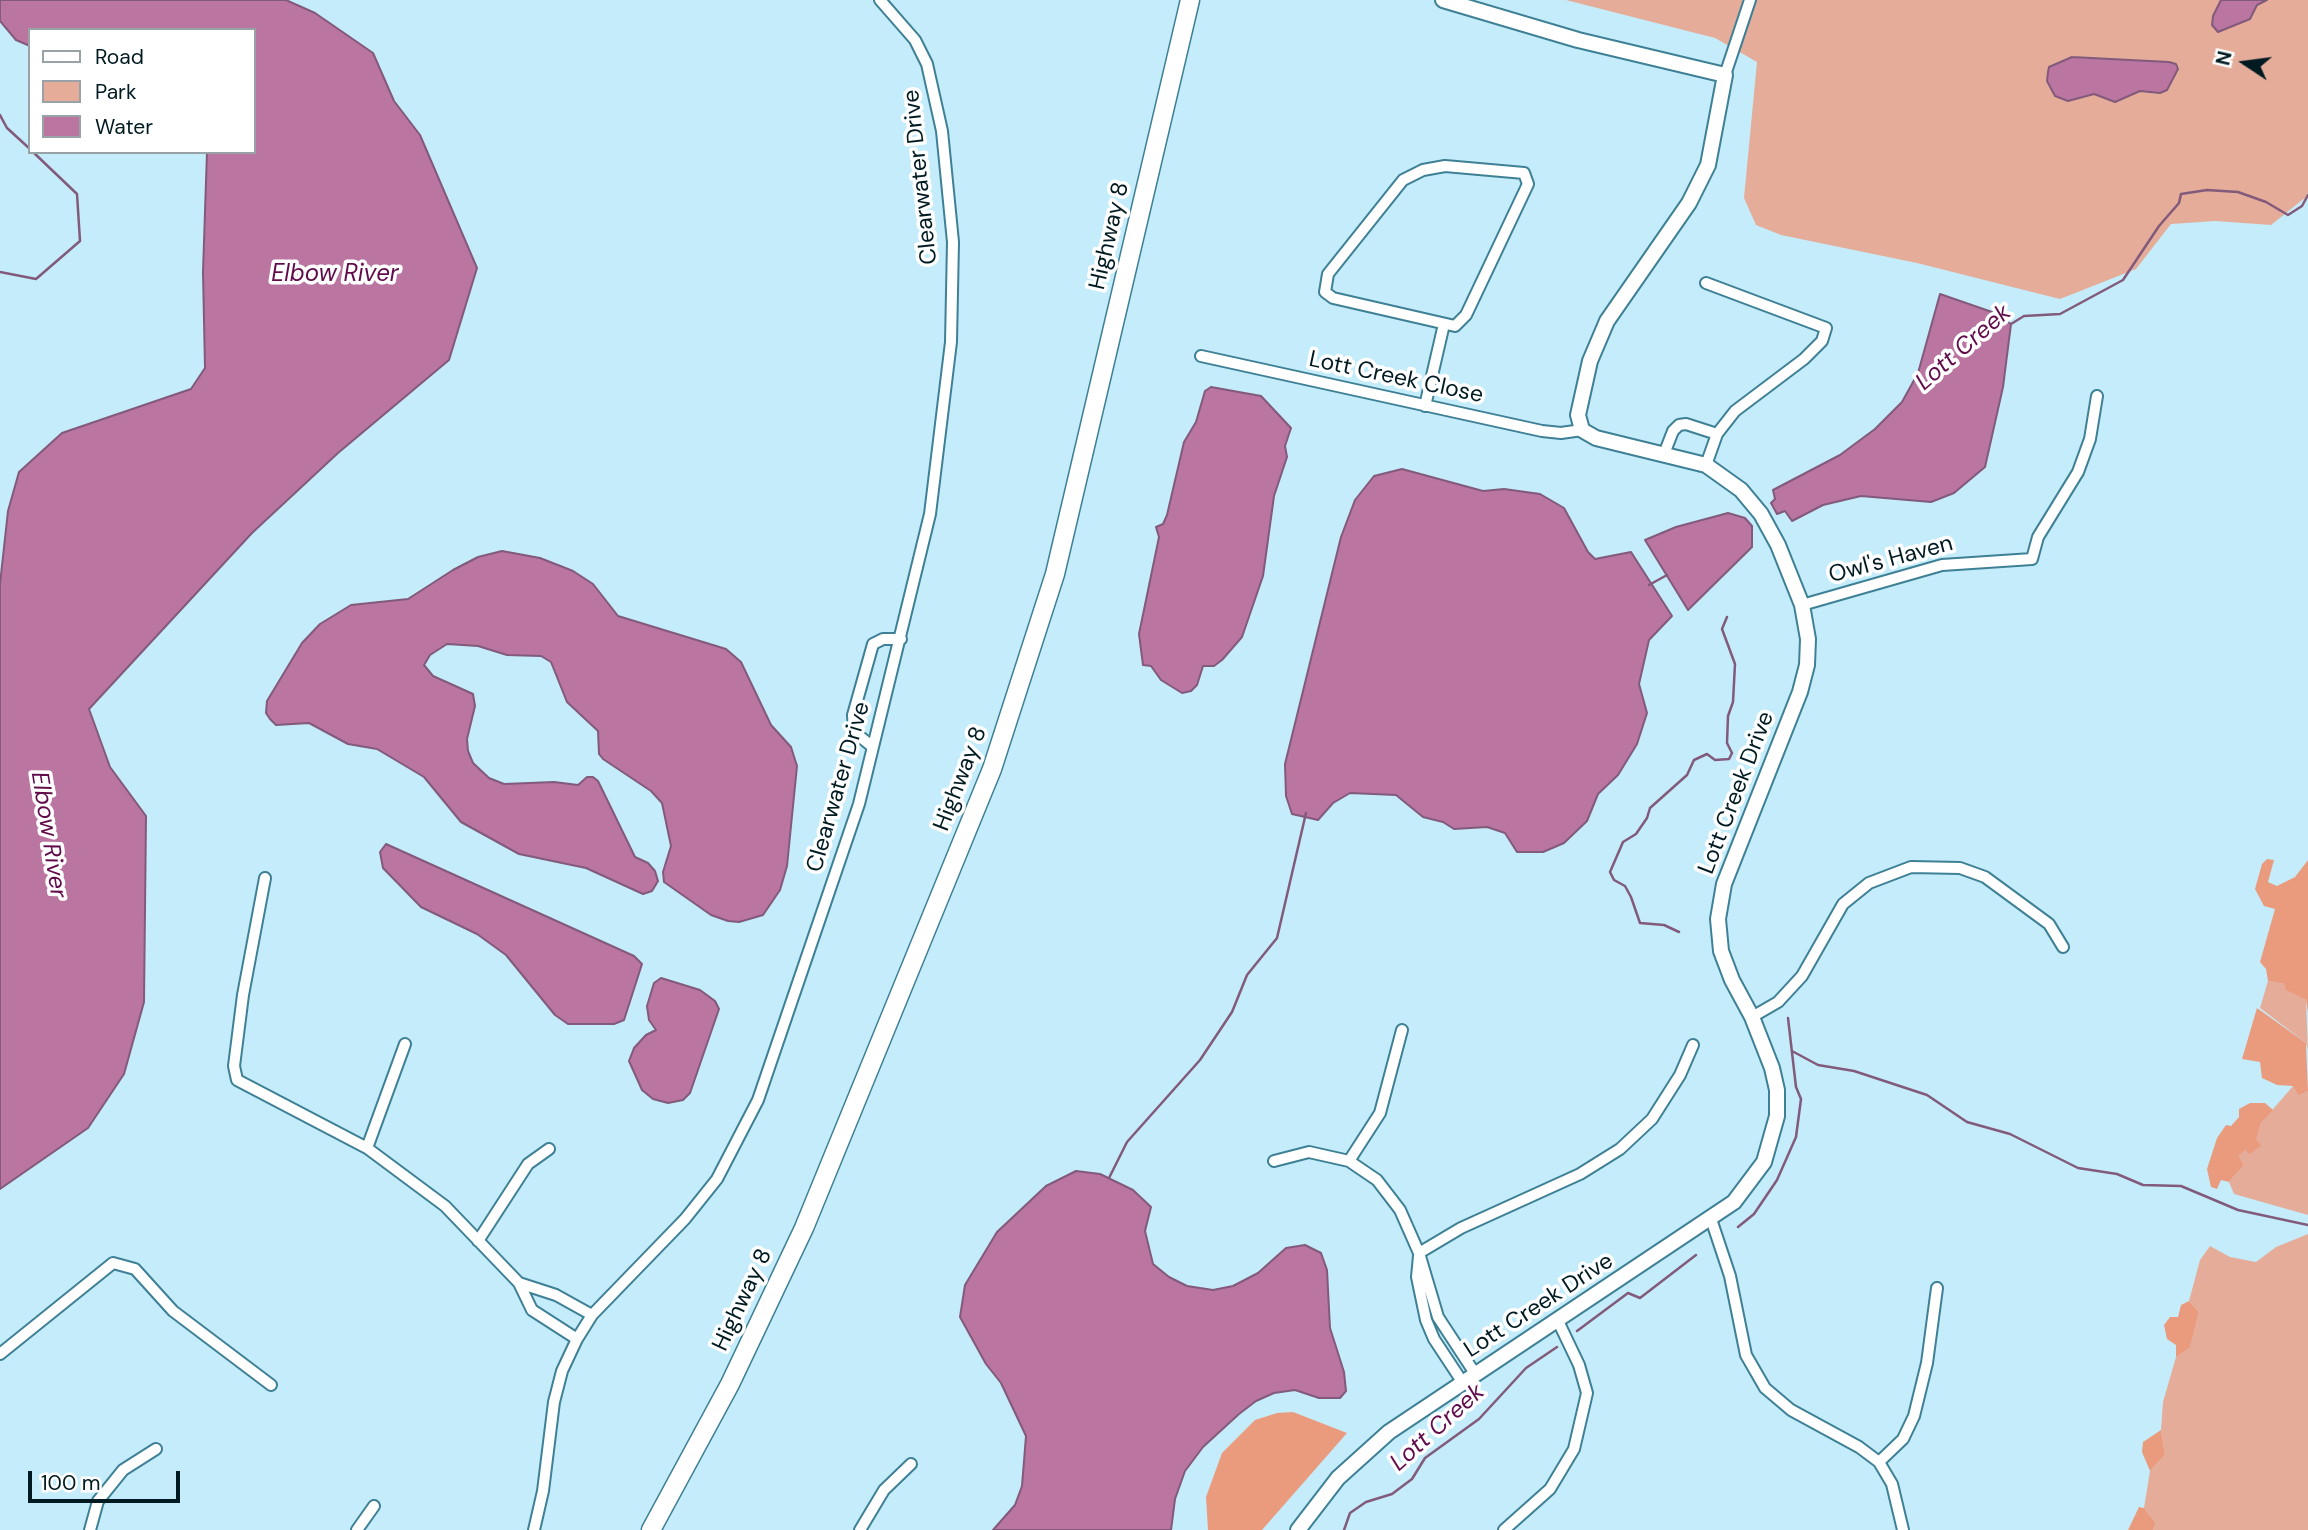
<!DOCTYPE html>
<style>
body{margin:0}
#map{position:relative;width:2308px;height:1530px;overflow:hidden;background:#c5ecfa;font-family:"DM Sans",sans-serif}
canvas{display:block}
.legend{position:absolute;left:28px;top:28px;width:228px;height:126px;box-sizing:border-box;background:#fff;border:2px solid #99a3a7;margin:0;padding:9px 12px;list-style:none;font-size:21px;color:#001a22}
.legend li{display:flex;align-items:center;gap:14px;height:35px}
.legend b{width:35px;border:2px solid #99a3a7}
.north{position:absolute;left:2210px;top:28px;width:70px;height:70px;-webkit-text-stroke:5px #fff;paint-order:stroke;rotate:283deg;font-size:19px;font-weight:700;line-height:28px;text-align:center;color:#001a22}
.north::after{content:'';display:block;margin:auto;width:24px;height:32px;background:#001a22;clip-path:polygon(50% 0,100% 100%,50% 72%,0 100%)}
.scale{position:absolute;left:28px;top:1471px;width:152px;height:32px;box-sizing:border-box;border:4px solid #001a22;border-top:0;padding-left:9px;font-size:21px;line-height:24px;white-space:nowrap;color:#001a22;-webkit-text-stroke:5px #fff;paint-order:stroke}
</style>
<div id="map">
<canvas width="2308" height="1530"></canvas>
<ul class="legend">
<li><b style="height:9px;background:#fff"></b>Road</li>
<li><b style="height:19px;background:#e5ad99"></b>Park</li>
<li><b style="height:19px;background:#ba75a1"></b>Water</li>
</ul>
<div class="north">N</div>
<div class="scale">100 m</div>
</div>
<script>
const context = document.querySelector('canvas').getContext('2d');
context.lineJoin = 'round';
function fillPath(path, color) { context.fillStyle = color; context.fill(path, 'evenodd'); }
const toPath = rows => new Path2D(rows.map(r => 'M' + r).join(''));
function trace(path, color, width, dash) { context.strokeStyle = color; context.lineWidth = width; context.lineCap = dash ? 'butt' : 'round'; context.setLineDash(dash || []); context.stroke(path); }
function write(font, color, halo, rows, align = 'center') {
  context.font = font + ' "DM Sans",sans-serif'; context.lineWidth = 7; context.setLineDash([]); context.textBaseline = 'middle'; context.strokeStyle = halo; context.fillStyle = color; for (const [text, x, y, turn = 0] of rows) {
    context.save(); context.translate(x, y); context.rotate((+turn || 0) * Math.PI / 180); context.textAlign = isNaN(turn) ? turn : align; if (halo) context.strokeText(text, 0, 0); context.fillText(text, 0, 0); context.restore();
  }
}
fillPath(toPath([
 [1566,0,2308,0,2308,192,2306,197,2271,225,2215,221,2171,224,2136,269,2060,299,1917,263,1781,235,1756,225,1744,198,1757,62,1715,38],
 [2268,981,2284,984,2287,990,2306,1000,2308,1050,2306,1043,2260,1008],
 [2293,1086,2298,1096,2308,1091,2308,1215,2234,1194,2229,1182,2244,1165,2239,1156,2255,1139,2261,1123],
 [2308,1234,2308,1530,2153,1530,2156,1523,2144,1508,2150,1471,2165,1455,2161,1430,2163,1402,2176,1357,2190,1346,2199,1312,2189,1301,2200,1260,2210,1246,2230,1257,2256,1262,2276,1247]
]), '#e5ad99');
fillPath(toPath([
 [2267,859,2274,860,2268,882,2277,886,2295,877,2308,860,2308,1013,2306,1000,2286,990,2284,984,2268,981,2266,969,2260,962,2275,909,2264,906,2255,889,2262,864],
 [2257,1008,2306,1043,2308,1091,2298,1096,2293,1086,2277,1085,2262,1078,2260,1062,2242,1059],
 [2250,1103,2265,1103,2273,1110,2261,1123,2256,1139,2261,1146,2250,1154,2245,1150,2239,1156,2244,1165,2229,1182,2221,1180,2217,1189,2211,1187,2207,1169,2217,1138,2226,1125,2231,1126,2239,1117,2239,1109],
 [2189,1301,2199,1312,2190,1347,2176,1357,2176,1345,2167,1339,2164,1325,2170,1317,2178,1317,2181,1305],
 [1293,1412,1347,1433,1262,1530,1208,1530,1206,1497,1222,1453,1255,1420,1277,1413],
 [2161,1430,2165,1455,2150,1471,2142,1452,2143,1442],
 [2139,1507,2144,1508,2156,1523,2153,1530,2128,1530]
]), '#ea9b7d');
const water = toPath([
 [0,0,286,0,315,13,373,53,394,101,420,135,477,268,449,360,338,453,252,533,89,709,110,767,146,816,144,1002,124,1074,88,1128,0,1189,0,584,8,511,19,472,62,433,191,389,205,368,203,272,207,152,254,152,254,30,30,30,30,46,16,40,0,21,0,0],
 [2221,0,2267,0,2257,5,2250,19,2218,32,2212,25,2213,16,2221,0],
 [2072,57,2169,62,2176,64,2178,69,2167,90,2160,93,2140,91,2115,102,2094,94,2068,101,2055,96,2047,81,2048,72,2049,67,2072,57],
 [1940,294,1992,312,2011,324,2003,387,1985,467,1954,493,1931,502,1861,496,1823,505,1792,521,1785,511,1777,514,1771,503,1775,499,1773,490,1840,455,1875,429,1902,402,1918,373,1940,294],
 [1211,387,1261,396,1291,428,1285,446,1287,457,1274,496,1263,576,1242,637,1222,660,1214,666,1203,666,1197,685,1191,691,1182,693,1161,680,1151,666,1143,665,1139,634,1159,537,1156,527,1163,524,1167,515,1184,442,1196,422,1205,391,1211,387],
 [1402,469,1483,491,1504,489,1540,494,1564,508,1588,552,1595,559,1631,552,1672,616,1649,640,1639,684,1647,713,1637,744,1618,775,1598,794,1587,821,1564,843,1543,852,1517,852,1505,833,1487,827,1454,829,1443,822,1423,817,1396,795,1350,793,1333,803,1318,820,1292,814,1286,796,1285,764,1341,537,1355,500,1374,476,1402,469],
 [1728,513,1745,518,1752,526,1752,547,1688,610,1645,540,1676,527,1728,513],
 [502,551,540,558,573,571,593,584,618,616,726,649,741,662,771,725,791,747,797,766,787,866,780,890,763,915,739,922,728,921,711,915,664,882,663,872,671,846,662,803,651,791,603,759,599,754,598,731,567,702,551,662,541,656,507,655,478,646,447,644,430,655,424,665,433,676,473,694,475,706,467,739,468,751,473,763,489,778,504,784,554,782,578,785,587,777,593,777,598,781,635,857,648,863,655,871,658,881,652,891,643,894,586,868,519,854,461,822,424,777,377,749,348,744,309,723,276,725,270,719,266,713,267,701,302,643,320,624,351,605,408,599,453,570,478,557,502,551],
 [386,844,634,956,642,964,624,1020,614,1024,568,1024,555,1015,506,955,477,934,421,907,383,868,380,852,386,844],
 [661,978,700,990,715,1001,719,1009,690,1093,683,1100,668,1103,653,1099,642,1090,629,1061,634,1048,646,1035,656,1030,649,1020,647,1006,654,983,661,978],
 [1076,1171,1100,1174,1133,1190,1151,1207,1145,1231,1153,1264,1169,1277,1187,1286,1213,1290,1233,1286,1258,1273,1286,1248,1305,1245,1321,1253,1327,1270,1330,1328,1344,1372,1346,1391,1340,1398,1319,1398,1295,1390,1274,1393,1256,1401,1239,1414,1203,1447,1185,1471,1175,1499,1171,1530,993,1530,1015,1505,1022,1486,1026,1436,1001,1383,986,1364,960,1317,965,1285,997,1232,1046,1186,1076,1171]
]);
fillPath(water, '#ba75a1');
trace(water, '#825a7b', 2);
trace(toPath([
 [0,115,7,128,30,149],
 [0,272,36,279,80,241,77,194,33,152],
 [2011,324,2024,316,2060,314,2123,280,2159,226,2179,203,2181,194,2207,190,2238,192,2266,202,2288,215,2302,206,2308,195],
 [1649,585,1667,575],
 [1679,932,1664,925,1640,923,1631,897,1625,886,1614,880,1610,872,1623,842,1636,834,1647,818,1650,808,1687,775,1694,760,1707,754,1715,760,1729,759,1732,753,1727,743,1728,716,1733,702,1735,664,1722,629,1727,617],
 [1792,1051,1818,1065,1854,1071,1927,1095,1967,1122,2010,1134,2078,1168,2117,1174,2143,1185,2181,1186,2238,1210,2308,1225],
 [1109,1178,1127,1142,1200,1060,1232,1012,1247,975,1277,938,1306,813],
 [1738,1227,1754,1214,1777,1180,1796,1137,1801,1099,1796,1087,1788,1018],
 [1577,1331,1628,1293,1640,1298,1696,1255],
 [1344,1530,1350,1513,1366,1502,1392,1494,1412,1479,1425,1458,1479,1419,1526,1368,1557,1347]
]), '#825a7b', 2.5);
const minor = toPath([
 [1725,75,1750,0],
 [1445,166,1524,173,1528,184,1466,315,1455,326,1333,298,1325,292,1328,274,1403,180,1423,170,1445,166],
 [1706,283,1826,328,1822,341,1804,359,1735,411,1717,434,1706,465],
 [1201,356,1542,431,1561,433,1582,430],
 [1425,406,1444,324],
 [1664,454,1673,431,1679,425,1686,424,1717,434],
 [1802,605,1942,565,2032,559,2038,537,2078,472,2090,439,2097,396],
 [873,747,854,732,853,715,873,644,883,639,901,639],
 [265,878,243,995,234,1066,237,1080,367,1148,445,1206,519,1283,532,1310,577,1339],
 [1752,1017,1778,1002,1802,976,1843,904,1869,883,1911,867,1960,868,1985,877,2049,924,2063,947],
 [367,1148,405,1044],
 [1274,1161,1309,1152,1349,1161,1377,1180,1400,1210,1419,1253,1438,1317,1476,1375],
 [1349,1161,1380,1113,1402,1030],
 [1711,1219,1730,1276,1746,1355,1765,1388,1791,1410,1859,1447,1879,1462,1892,1484,1903,1530],
 [478,1241,528,1164,549,1149],
 [1419,1253,1461,1228,1580,1174,1620,1149,1652,1119,1680,1075,1693,1045],
 [1419,1256,1417,1277,1426,1320,1434,1339,1463,1383],
 [519,1283,556,1295,592,1315],
 [0,1354,113,1263,135,1269,173,1311,271,1385],
 [1879,1462,1903,1439,1914,1416,1927,1363,1937,1288],
 [90,1530,98,1501,123,1470,156,1449],
 [357,1530,374,1506],
 [534,1530,543,1491,554,1402,562,1371,577,1339,592,1315,685,1219,717,1179,758,1100,859,804,930,514,951,342,953,242,942,131,927,64,915,40,880,0],
 [860,1530,884,1490,911,1464],
 [1504,1530,1550,1489,1574,1449,1587,1393,1579,1365,1558,1321]
]);
const tertiary = toPath([
 [1298,1530,1338,1478,1389,1432,1734,1202,1764,1162,1777,1116,1777,1090,1772,1068,1752,1017,1732,980,1721,951,1718,919,1724,884,1800,692,1807,665,1808,639,1802,605,1778,545,1761,514,1741,490,1706,465,1596,438,1582,430,1578,415,1590,361,1607,321,1689,203,1708,165,1725,75,1578,40,1443,0]
]);
const primary = toPath([
 [651,1530,730,1384,804,1228,992,769,1055,574,1190,0]
]);
trace(minor, '#3e8095', 14);
trace(tertiary, '#3e8095', 18);
trace(primary, '#3e8095', 21);
trace(minor, '#fff', 10);
trace(tertiary, '#fff', 14);
trace(primary, '#fff', 18);
write('23px', '#001a22', '#fff', [
 ["Clearwater Drive",921,177,-96],
 ["Highway 8",1110,236,-77],
 ["Lott Creek Close",1396,378,12],
 ["Owl's Haven",1891,560,-15],
 ["Highway 8",961,779,-69],
 ["Clearwater Drive",839,787,-74],
 ["Lott Creek Drive",1737,793,-69],
 ["Highway 8",743,1300,-65],
 ["Lott Creek Drive",1539,1306,-33]
]);
write('italic 24px', '#610b4b', '#fff', [
 ["Elbow River",335,275],
 ["Lott Creek",1964,348,-41],
 ["Elbow River",48,835,81],
 ["Lott Creek",1438,1428,-42]
]);
</script>
